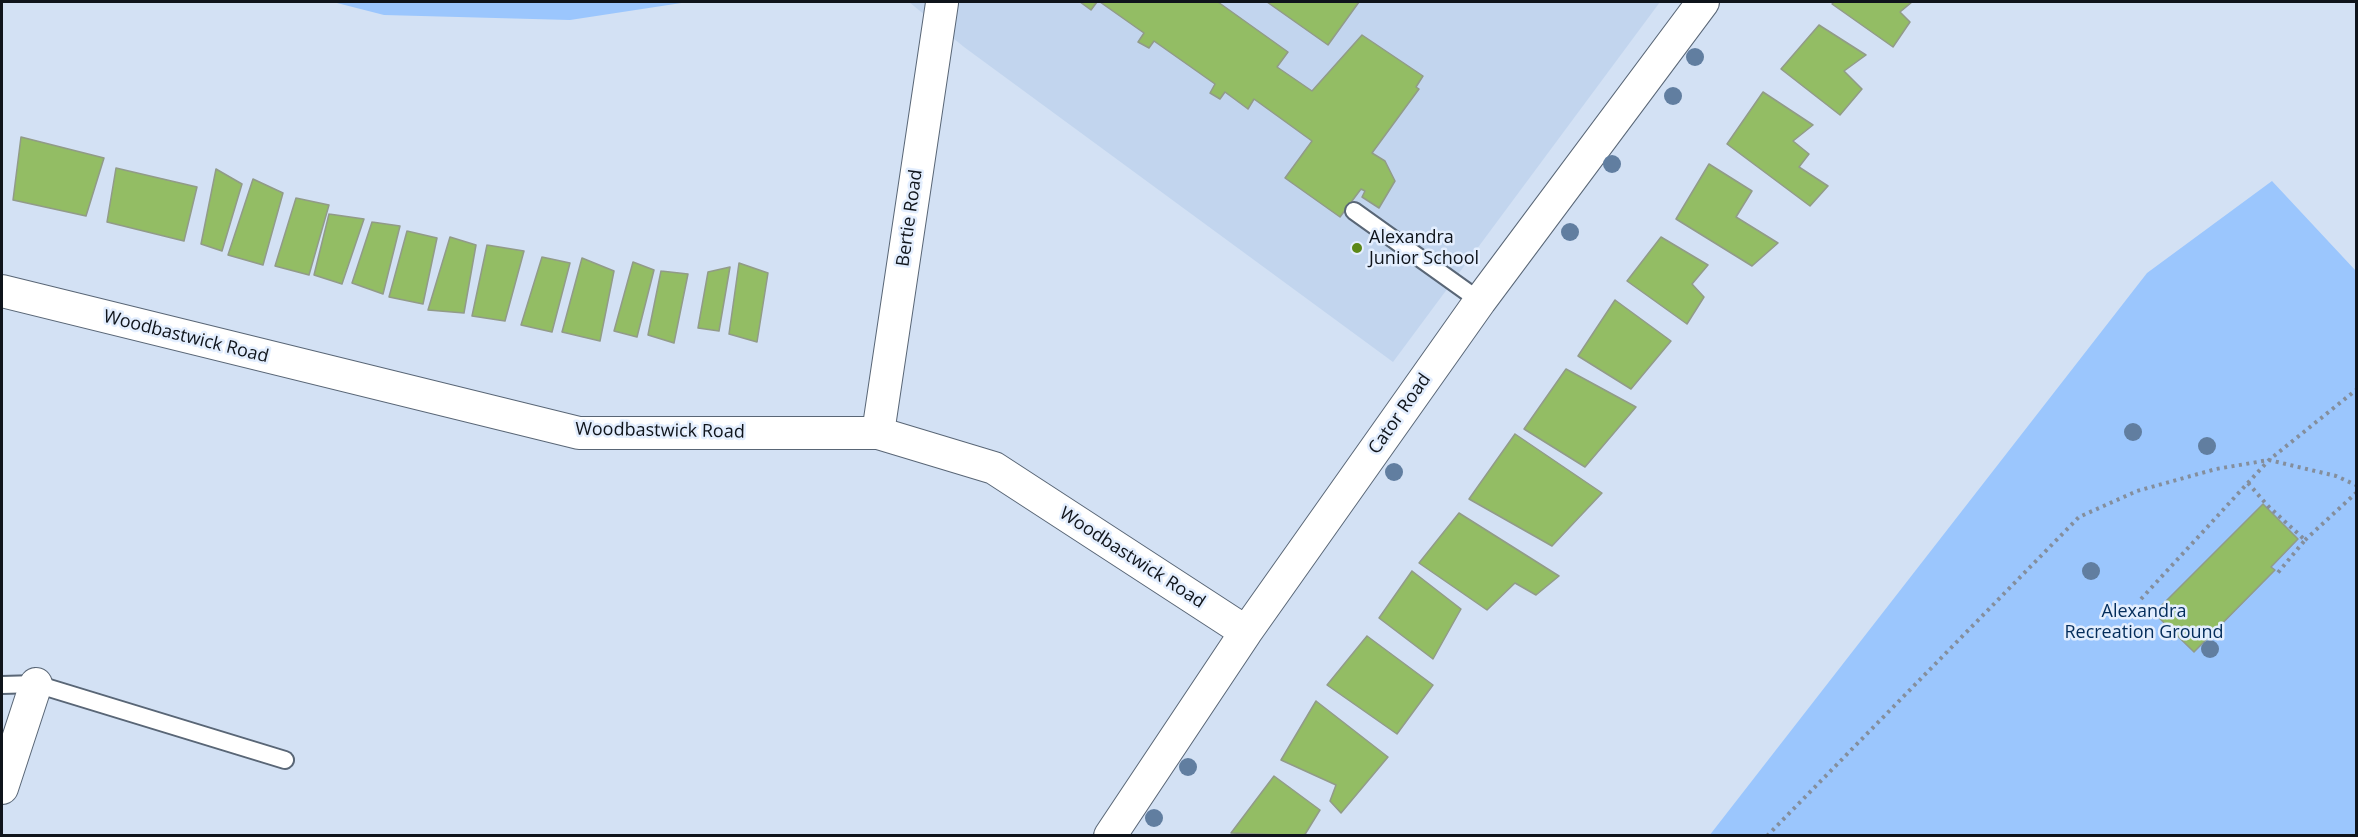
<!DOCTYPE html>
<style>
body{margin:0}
#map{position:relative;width:2358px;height:837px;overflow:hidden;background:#d3e1f4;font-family:"Open Sans",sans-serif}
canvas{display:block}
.frame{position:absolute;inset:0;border:3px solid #0f141b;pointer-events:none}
</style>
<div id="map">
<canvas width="2358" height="837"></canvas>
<div class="frame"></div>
</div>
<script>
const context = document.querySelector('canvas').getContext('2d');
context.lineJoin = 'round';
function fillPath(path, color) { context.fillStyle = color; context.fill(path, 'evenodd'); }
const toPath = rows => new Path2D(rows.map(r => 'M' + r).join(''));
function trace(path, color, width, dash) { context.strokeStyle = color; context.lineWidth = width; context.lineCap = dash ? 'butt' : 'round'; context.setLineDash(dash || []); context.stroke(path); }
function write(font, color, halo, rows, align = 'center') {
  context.font = font + ' "Open Sans",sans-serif'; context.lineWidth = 5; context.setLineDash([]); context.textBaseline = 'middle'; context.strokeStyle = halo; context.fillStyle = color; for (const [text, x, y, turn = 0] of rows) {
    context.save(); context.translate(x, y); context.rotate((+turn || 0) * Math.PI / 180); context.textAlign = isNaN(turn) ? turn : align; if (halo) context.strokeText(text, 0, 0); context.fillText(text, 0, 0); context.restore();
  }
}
fillPath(toPath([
 [909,2,1660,2,1393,362,964,47]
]), '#c2d5ee');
fillPath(toPath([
 [333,2,688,2,570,20,384,15],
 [2272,181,2356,271,2356,835,1709,836,2147,273]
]), '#9bc6fd');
const building = toPath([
 [1080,2,1097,2,1091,10,1080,2],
 [1100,2,1218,2,1288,52,1277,67,1312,91,1362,35,1423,76,1416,87,1419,89,1372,153,1385,161,1395,181,1379,208,1362,197,1365,191,1361,189,1340,217,1285,178,1312,141,1254,99,1248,109,1225,92,1220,99,1210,93,1215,84,1154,41,1149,48,1138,42,1144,33,1100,2],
 [1267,2,1359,2,1328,45,1267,2],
 [1834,2,1912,2,1900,12,1910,22,1893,47,1832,4,1834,2],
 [1819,25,1866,55,1844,71,1862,89,1840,115,1781,69,1819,25],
 [1763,92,1813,125,1793,141,1809,154,1799,167,1828,186,1810,206,1727,144,1763,92],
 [21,137,104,158,86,216,13,200,21,137],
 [1709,164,1752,191,1736,217,1778,243,1752,266,1676,219,1709,164],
 [116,168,197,187,184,241,107,222,116,168],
 [216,169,242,184,222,251,201,244,216,169],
 [253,179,283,193,263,265,228,255,253,179],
 [296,198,329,205,309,275,275,266,296,198],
 [329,214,364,219,342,284,314,275,329,214],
 [372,222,400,226,383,294,352,283,372,222],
 [407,231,437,238,423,304,389,297,407,231],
 [450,237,476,245,464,313,428,310,450,237],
 [1661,237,1708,265,1692,284,1704,297,1687,324,1627,281,1661,237],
 [487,245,524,251,505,321,472,316,487,245],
 [542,257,570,263,552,332,521,325,542,257],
 [582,258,614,271,600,341,562,332,582,258],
 [633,262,654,270,637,337,614,331,633,262],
 [739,263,768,273,757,342,729,334,739,263],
 [730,267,719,331,698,328,708,272,730,267],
 [661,271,688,274,674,343,648,335,661,271],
 [1615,300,1671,341,1631,389,1578,356,1615,300],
 [1566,369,1636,407,1585,467,1524,429,1566,369],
 [1515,434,1602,493,1552,546,1469,499,1515,434],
 [2263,504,2298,539,2271,567,2275,570,2194,652,2154,613,2263,504],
 [1459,513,1559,576,1536,595,1515,583,1487,610,1419,563,1459,513],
 [1412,571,1461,609,1433,659,1379,618,1412,571],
 [1367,636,1433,685,1397,734,1327,685,1367,636],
 [1316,701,1388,757,1341,813,1330,801,1336,785,1281,760,1316,701],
 [1274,776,1320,810,1304,836,1231,833,1274,776]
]);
fillPath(building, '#93bd64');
trace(building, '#919b88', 1.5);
const service = toPath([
 [1354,211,1480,301],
 [2,685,36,684,285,760]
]);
const minor = toPath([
 [2,291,579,433,878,433,994,468,1246,632],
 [878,433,942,3],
 [2,788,36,684],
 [1110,836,1246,632,1480,301,1703,2]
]);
trace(service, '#596676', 20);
trace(minor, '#596676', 34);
trace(toPath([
 [2248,483,2268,506,2305,540,2276,575],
 [2305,540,2356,493],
 [2141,599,2269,460,2356,390],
 [1767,836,2079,517,2137,491,2216,469,2269,460,2336,476,2356,485]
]), '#848e9c', 4, [3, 4.5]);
trace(service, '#fff', 16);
trace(minor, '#fff', 32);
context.fillStyle = '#617ea0';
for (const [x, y] of [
 [1695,57],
 [1673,96],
 [1612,164],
 [1570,232],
 [2133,432],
 [2207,446],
 [1394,472],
 [2091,571],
 [2210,649],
 [1188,767],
 [1154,818]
]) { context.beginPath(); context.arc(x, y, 9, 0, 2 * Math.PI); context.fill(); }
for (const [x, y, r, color] of [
 [1357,248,6,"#5c8817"]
]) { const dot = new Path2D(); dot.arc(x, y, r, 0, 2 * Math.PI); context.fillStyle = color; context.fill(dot); trace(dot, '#e3eefe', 2); }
write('18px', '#0f141b', '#e3eefe', [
 ["Bertie Road",910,218,-82],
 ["Woodbastwick Road",186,337,14],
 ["Cator Road",1400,414,-55],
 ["Woodbastwick Road",660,431,1],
 ["Woodbastwick Road",1132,558,33]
]);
write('18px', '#0f141b', '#e3eefe', [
 ["Alexandra",1369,238],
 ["Junior School",1369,259]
], 'left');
write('18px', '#042d5b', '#e3eefe', [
 ["Alexandra",2144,612],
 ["Recreation Ground",2144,633]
]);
</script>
